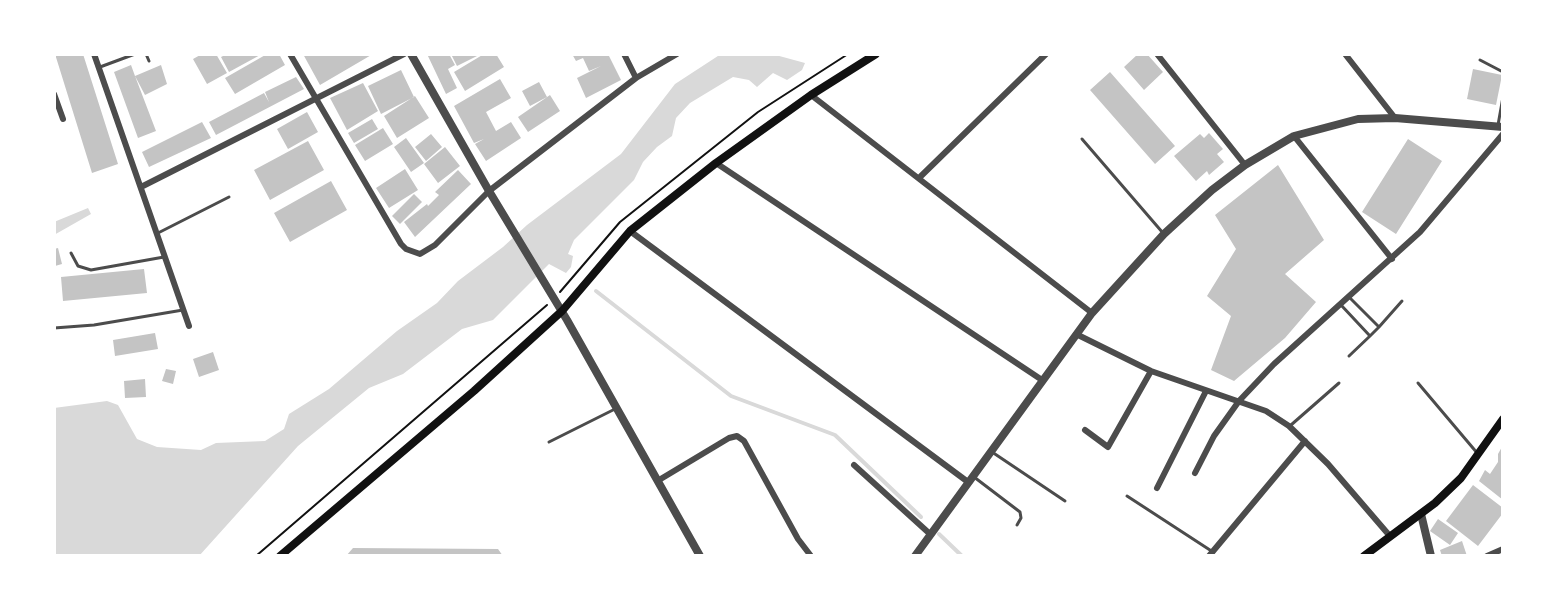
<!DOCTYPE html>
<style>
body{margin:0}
#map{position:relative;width:1557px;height:610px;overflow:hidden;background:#fff;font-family:"Times New Roman",serif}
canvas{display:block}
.frame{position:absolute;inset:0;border:56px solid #fff;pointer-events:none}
</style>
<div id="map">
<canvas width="1557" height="610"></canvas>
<div class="frame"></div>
</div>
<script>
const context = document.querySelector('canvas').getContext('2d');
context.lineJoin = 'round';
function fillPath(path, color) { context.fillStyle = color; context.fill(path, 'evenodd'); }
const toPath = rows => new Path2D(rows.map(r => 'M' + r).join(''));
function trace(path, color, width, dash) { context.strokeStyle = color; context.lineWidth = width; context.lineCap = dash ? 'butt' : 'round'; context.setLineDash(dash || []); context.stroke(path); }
fillPath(toPath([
 [721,54,772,54,805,63,802,70,787,80,773,73,757,87,749,80,733,77,690,103,676,118,672,136,657,147,643,162,634,180,574,240,568,254,573,256,571,267,566,273,549,264,493,320,462,329,403,374,369,388,298,446,199,556,54,556,54,408,107,401,118,405,137,439,157,447,201,450,216,443,265,441,284,429,289,414,329,389,397,331,437,303,458,281,503,247,527,225,621,154,675,84],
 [88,208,91,214,54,235,54,222]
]), '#d9d9d9');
trace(toPath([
 [596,291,731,396,835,435,921,517],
 [939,534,962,556]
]), '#d9d9d9', 4);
fillPath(toPath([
 [55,54,83,54,118,164,92,173],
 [202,54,216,54,227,73,207,84,193,59],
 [227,54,262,54,229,72,221,57],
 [267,54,279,54,285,65,235,94,225,78],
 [303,54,335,56,373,54,320,85],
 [427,54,449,54,455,65,448,69,457,88,446,94],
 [451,54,481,54,457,66],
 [484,54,496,54,504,67,465,91,454,72],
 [572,54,608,54,621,80,586,98,577,78,601,66,589,71,583,58,576,61],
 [1138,54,1147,54,1163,72,1144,90,1124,67],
 [131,65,135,76,161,65,167,84,145,95,135,76,156,131,138,138,114,72],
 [1473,69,1502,75,1496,105,1467,99],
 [401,70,414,97,381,114,368,86],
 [1110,72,1175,146,1155,164,1090,90],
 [296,77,304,89,216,135,209,122,264,93,269,102,265,92],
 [500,79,511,98,486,112,496,131,511,122,521,138,486,161,475,144,484,139,474,143,454,106],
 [539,82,547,97,530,106,522,91],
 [363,83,378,111,347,130,330,98],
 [550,95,560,111,528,132,518,117],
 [415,96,429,118,397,138,384,116],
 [307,112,318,132,288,149,277,129],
 [372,119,378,129,354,143,348,133],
 [202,122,211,138,149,167,142,152],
 [383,128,393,144,365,161,355,145],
 [1209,133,1223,149,1217,154,1224,162,1209,175,1207,171,1196,181,1174,156,1200,134,1204,138],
 [431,134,442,147,426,161,415,147],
 [406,138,424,163,411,172,394,147],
 [1408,139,1442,161,1396,234,1362,212],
 [308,141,324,170,270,200,254,170],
 [445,147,460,166,438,183,424,164],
 [1278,165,1324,240,1285,274,1316,302,1285,338,1234,381,1211,370,1231,316,1207,296,1236,249,1215,215],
 [405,169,418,190,389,208,376,188],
 [458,170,471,184,415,237,404,222,427,204,428,206,439,195,435,192],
 [331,181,347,210,290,242,274,213],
 [414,194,422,202,400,224,392,216],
 [58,248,62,264,55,266,54,249],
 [144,269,147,293,63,301,61,277],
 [155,333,158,349,115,356,113,340],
 [213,352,219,370,199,377,193,359],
 [166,369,176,371,173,384,162,381],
 [145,379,146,397,125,398,124,381],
 [1503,445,1503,500,1479,481,1485,470,1490,474,1498,462,1498,454],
 [1473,485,1503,508,1503,513,1478,546,1446,521],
 [1438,519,1458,533,1450,545,1430,531],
 [1462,541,1467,556,1442,556,1440,550],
 [353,548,498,549,503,556,346,556]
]), '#c4c4c4');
trace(toPath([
 [560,292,620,222,758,112,848,54],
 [256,556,547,305]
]), '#111', 2);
trace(toPath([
 [146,54,149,61],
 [1480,60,1503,72],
 [100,67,135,54],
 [1498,125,1503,97],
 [1082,139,1163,233],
 [158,233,229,197],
 [71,253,78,266,91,270,164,257],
 [1349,297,1379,327,1402,301],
 [1341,305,1370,336,1349,356],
 [54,328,94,325,183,310],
 [1370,336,1379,327],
 [1418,383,1478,454],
 [1291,425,1339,383],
 [549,442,617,408],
 [992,452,1065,501],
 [974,477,1020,512,1021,518,1017,525],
 [1127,496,1213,552]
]), '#4c4c4c', 3);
trace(toPath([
 [94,54,189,326],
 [290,54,401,244,406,249,420,254,435,245,489,191,636,78,677,54],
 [624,54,636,78],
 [1157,54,1245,165],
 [1345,54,1395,118],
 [54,94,63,119],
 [811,95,1092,313],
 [1294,136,1392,259],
 [716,163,1042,380],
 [919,178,1046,54],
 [141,187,404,54],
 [630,231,968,482],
 [1076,334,1151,371,1266,411,1289,426,1328,464,1389,535],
 [1085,430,1108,447,1151,371],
 [854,465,930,534],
 [1195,473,1214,436,1239,401,1274,364,1420,232,1503,134],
 [659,480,729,438,737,436,744,441,798,539,811,556],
 [1157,488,1206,391],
 [1209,556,1305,441],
 [1487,556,1503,549]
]), '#4c4c4c', 6);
trace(toPath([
 [411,54,489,191,567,320,700,556],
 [1421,514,1431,556],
 [915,556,1092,313,1164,234,1212,190,1245,165,1294,136,1358,119,1395,118,1503,127]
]), '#4c4c4c', 8);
trace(toPath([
 [280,556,474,391,562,311,630,231,716,163,811,95,876,54],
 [1364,556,1435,503,1461,478,1503,419]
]), '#111', 8);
</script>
